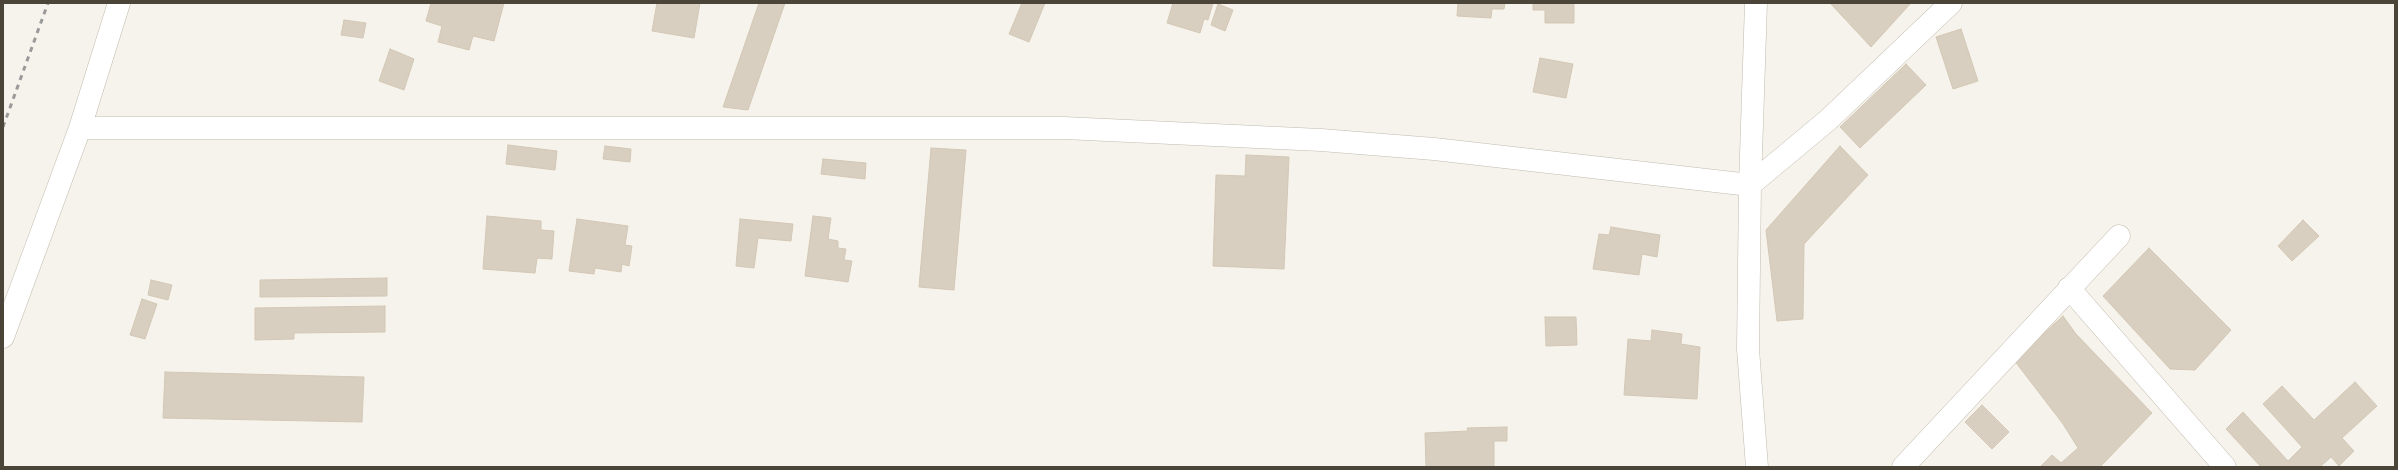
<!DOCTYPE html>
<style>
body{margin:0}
#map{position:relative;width:2398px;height:470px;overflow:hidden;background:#f6f3ec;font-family:"Fira Sans",sans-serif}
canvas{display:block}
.frame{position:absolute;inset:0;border:4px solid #4b4439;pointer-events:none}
</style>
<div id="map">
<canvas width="2398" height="470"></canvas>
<div class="frame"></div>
</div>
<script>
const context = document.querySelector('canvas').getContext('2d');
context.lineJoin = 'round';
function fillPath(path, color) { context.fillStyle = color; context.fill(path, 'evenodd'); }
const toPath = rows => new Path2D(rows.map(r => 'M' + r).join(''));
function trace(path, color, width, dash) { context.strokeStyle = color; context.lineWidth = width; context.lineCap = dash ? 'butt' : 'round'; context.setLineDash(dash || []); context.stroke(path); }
const building = toPath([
 [431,3,504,3,494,41,473,36,469,50,438,42,442,26,426,21,431,3],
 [657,3,700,3,694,38,652,31,657,3],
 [759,3,785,3,748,110,723,107,759,3],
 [1022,3,1045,3,1029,42,1009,34,1022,3],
 [1173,3,1213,3,1208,20,1204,19,1200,33,1167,23,1173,3],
 [1458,3,1505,3,1504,9,1492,9,1491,18,1457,16,1458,3],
 [1533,3,1574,3,1574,23,1545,23,1545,10,1533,10,1533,3],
 [1830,3,1911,3,1871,47,1830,3],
 [1218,4,1233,10,1225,31,1211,25,1218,4],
 [344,20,366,23,363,38,341,35,344,20],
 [1961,29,1978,81,1953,89,1936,37,1961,29],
 [390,49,414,59,404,90,379,81,390,49],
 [1540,58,1573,64,1566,98,1533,92,1540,58],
 [1906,64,1926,85,1860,148,1840,127,1906,64],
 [508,145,557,151,555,170,506,164,508,145],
 [605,146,631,149,630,162,603,159,605,146],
 [1840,146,1868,175,1804,244,1803,319,1777,321,1766,230,1840,146],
 [931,148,966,150,954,290,919,287,931,148],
 [1246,155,1289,157,1284,269,1213,266,1216,175,1245,176,1246,155],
 [823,159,866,163,865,179,821,174,823,159],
 [487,216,541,221,541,230,554,231,552,259,537,258,535,273,483,269,487,216],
 [813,216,831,218,828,239,838,241,838,248,846,249,844,260,852,261,848,282,805,276,813,216],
 [577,219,628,226,625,245,632,246,629,266,622,264,621,272,595,268,594,274,569,271,577,219],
 [740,219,793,224,791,241,758,238,754,268,736,266,740,219],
 [2303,220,2319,236,2292,261,2278,246,2303,220],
 [1611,227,1660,235,1657,257,1642,254,1639,275,1593,269,1599,234,1609,235,1611,227],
 [2149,248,2231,330,2195,370,2170,369,2103,296,2149,248],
 [387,278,387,296,260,297,260,280,387,278],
 [151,280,172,285,168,300,148,295,151,280],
 [142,299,157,304,145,339,130,335,142,299],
 [385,306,385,332,294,333,294,339,255,340,255,308,385,306],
 [2063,316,2076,334,2152,413,2100,467,2040,467,2052,455,2061,463,2078,448,2063,424,2014,360,2063,316],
 [1545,317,1576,317,1577,345,1546,346,1545,317],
 [1652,330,1682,334,1681,344,1700,347,1697,399,1624,395,1628,339,1651,341,1652,330],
 [165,372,364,377,362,422,163,418,165,372],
 [2355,382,2377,406,2342,438,2354,451,2339,466,2331,457,2320,467,2261,467,2226,429,2243,412,2288,461,2302,447,2263,404,2282,386,2314,420,2355,382],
 [1982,405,2009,432,1992,449,1965,422,1982,405],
 [1507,427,1507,441,1494,441,1494,467,1426,467,1425,433,1468,431,1467,428,1507,427]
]);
fillPath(building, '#d8cfc1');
trace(building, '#d3c7b4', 1);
const minor = toPath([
 [1756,3,1750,185,1748,349,1757,467],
 [80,128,1064,128,1321,140,1434,149,1750,185,1828,120,1951,3],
 [2069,288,2225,467],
 [3,337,80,128,119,3],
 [1903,467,2119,236]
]);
trace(minor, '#c2bbae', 23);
trace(minor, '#fff', 22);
trace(toPath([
 [3,127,48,3]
]), '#9a9a9a', 3, [5, 5]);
</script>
